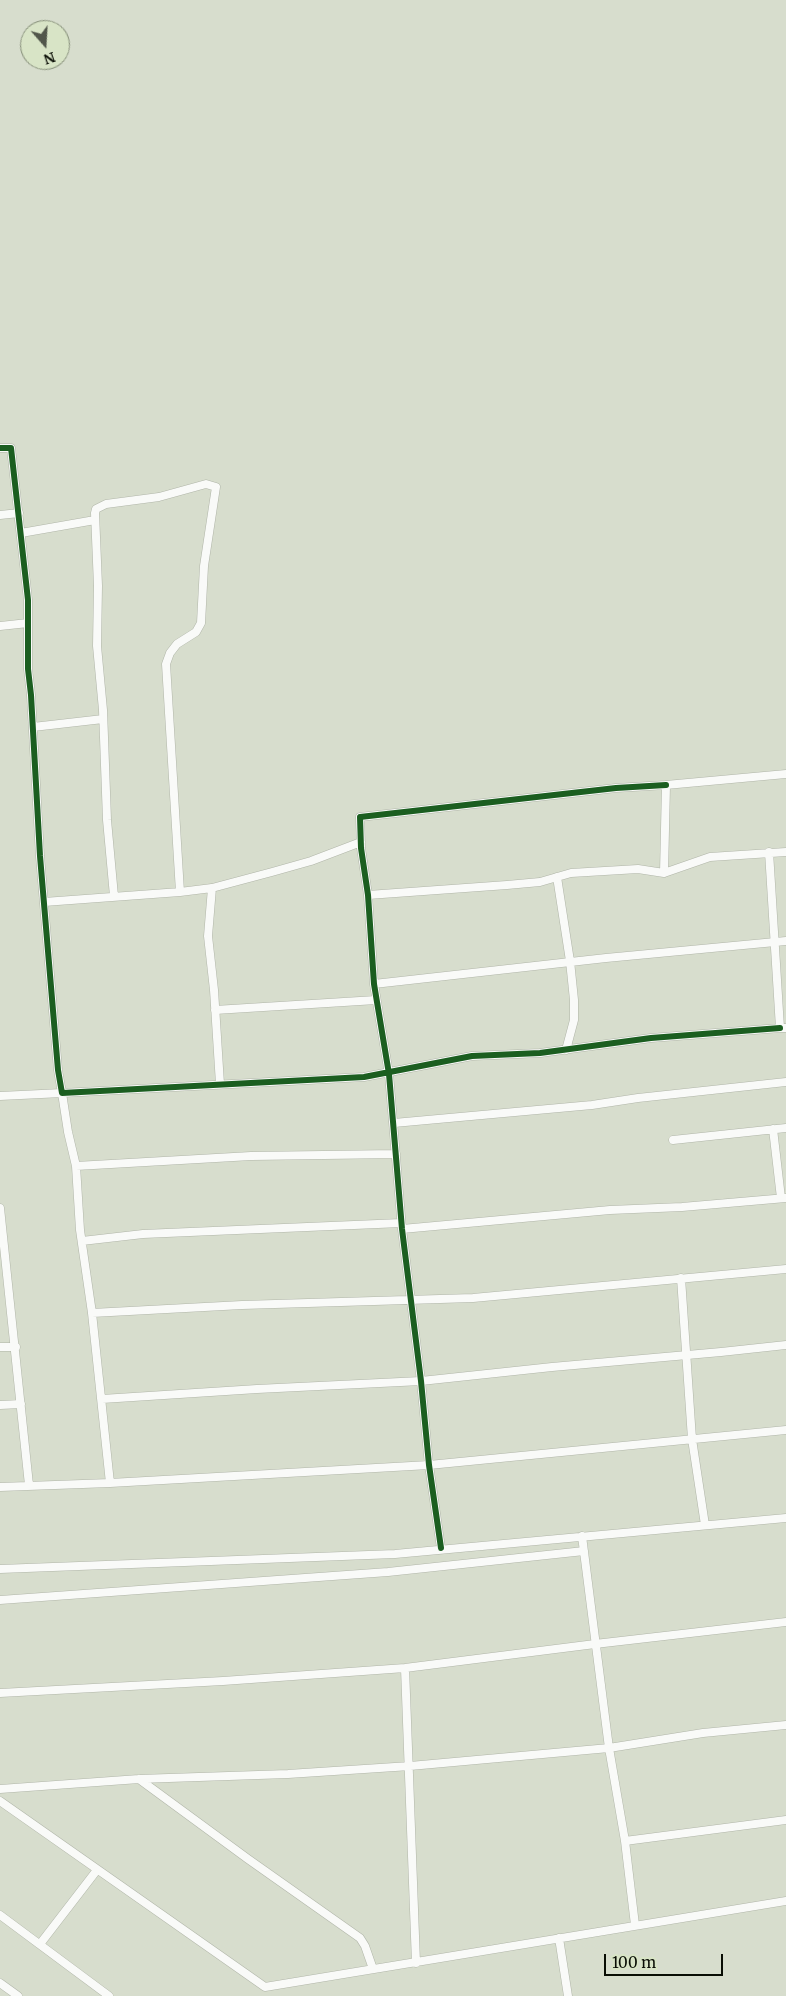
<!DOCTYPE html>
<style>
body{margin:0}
#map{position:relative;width:786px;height:1996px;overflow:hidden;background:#d7ddcd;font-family:Merriweather,serif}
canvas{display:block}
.north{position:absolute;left:20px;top:20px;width:50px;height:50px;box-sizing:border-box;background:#d8e4c6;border:1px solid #858e78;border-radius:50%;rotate:161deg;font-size:14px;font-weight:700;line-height:20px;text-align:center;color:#090d04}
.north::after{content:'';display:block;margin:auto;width:18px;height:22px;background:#51564a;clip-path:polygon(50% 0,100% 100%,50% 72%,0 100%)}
.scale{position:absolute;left:604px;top:1954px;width:119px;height:22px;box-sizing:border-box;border:2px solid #090d04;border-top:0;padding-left:6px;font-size:15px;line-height:18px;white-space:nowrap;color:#090d04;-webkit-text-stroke:4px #d8e4c6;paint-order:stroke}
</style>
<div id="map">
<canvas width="786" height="1996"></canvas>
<div class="north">N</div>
<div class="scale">100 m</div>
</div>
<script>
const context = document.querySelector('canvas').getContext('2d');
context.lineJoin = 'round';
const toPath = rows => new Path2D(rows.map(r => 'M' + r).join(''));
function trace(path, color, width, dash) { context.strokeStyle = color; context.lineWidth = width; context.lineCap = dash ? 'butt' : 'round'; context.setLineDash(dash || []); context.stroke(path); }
const minor = toPath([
 [0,448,11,448,28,600,28,669,31,695,40,856,58,1070,62,1093,364,1077,472,1056,540,1053,651,1038,780,1028],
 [0,515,19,513],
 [21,533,95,520],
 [0,626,28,623],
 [33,727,103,719],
 [786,774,666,785,664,873,710,857,786,852],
 [769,852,780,1028,786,1028],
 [557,877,570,961,574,1000,574,1020,566,1050],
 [212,888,208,936,214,990,220,1084],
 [180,892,212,888,272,872,311,861,361,842],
 [368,895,507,885,540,882,571,873,638,869,664,873],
 [44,902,180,892,166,664,170,653,177,644,196,632,201,623,204,566,216,487,206,484,159,497,106,504,96,509,95,513,98,586,97,646,103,710,107,820,114,896],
 [374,984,606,958,786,941],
 [215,1010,376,1000],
 [0,1096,62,1093,68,1132,76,1166,80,1230,92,1313,110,1483],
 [394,1123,592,1105,638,1098,786,1082],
 [773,1129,781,1198],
 [673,1140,786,1128],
 [76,1166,251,1156,396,1154],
 [0,1208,29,1485],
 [402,1229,610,1210,682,1207,786,1198],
 [82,1241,143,1234,401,1223],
 [681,1278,692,1439,705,1525],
 [92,1313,242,1305,473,1298,786,1269],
 [0,1347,16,1347],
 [102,1399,257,1389,421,1381,552,1367,721,1352,786,1345],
 [0,1405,21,1404],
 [0,1487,110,1483,429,1465,786,1430],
 [582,1536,609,1748,625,1841,635,1925],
 [441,1548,429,1465,421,1381,402,1229,389,1074,374,984,368,895,361,848,360,817,616,788,666,785],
 [0,1569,395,1554,786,1518],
 [0,1600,388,1572,584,1551],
 [405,1668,416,1963],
 [0,1693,223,1681,405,1668,595,1644,786,1622],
 [139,1779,248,1859,360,1938,365,1946,373,1969],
 [0,1789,139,1779,288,1774,410,1766,609,1748,703,1733,786,1725],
 [0,1801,265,1987,786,1901],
 [625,1841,786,1820],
 [0,1915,109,1996],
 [559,1938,568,1996],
 [40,1944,97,1870],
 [0,1983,18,1996]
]);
trace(minor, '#b0b5a8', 9);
trace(minor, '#f9faf8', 8);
trace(toPath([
 [0,448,11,448,28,600,28,669,31,695,40,856,58,1070,62,1093,364,1077,472,1056,540,1053,651,1038,780,1028],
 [441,1548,429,1465,421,1381,402,1229,389,1074,374,984,368,895,361,848,360,817,616,788,666,785]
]), '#1b5e20', 6);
</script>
